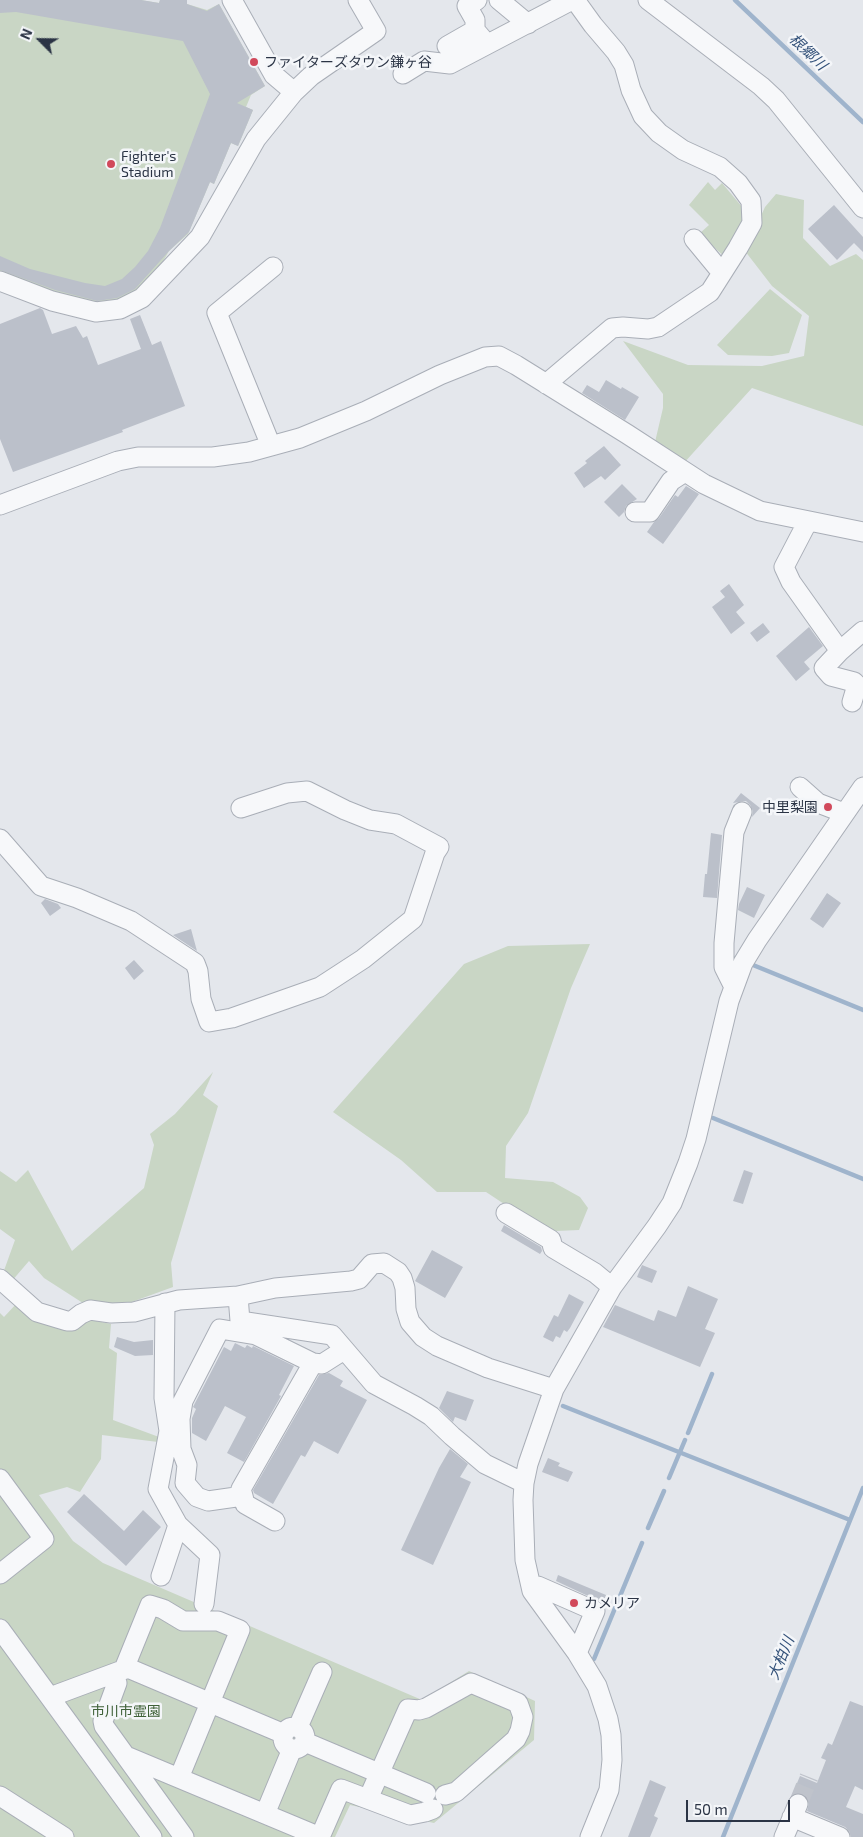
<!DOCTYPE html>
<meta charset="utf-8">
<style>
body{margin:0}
#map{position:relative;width:863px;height:1837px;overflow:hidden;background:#e4e7ec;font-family:"Exo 2",sans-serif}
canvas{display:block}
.north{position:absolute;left:15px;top:15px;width:50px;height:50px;-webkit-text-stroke:4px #f4f6f9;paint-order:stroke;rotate:293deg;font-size:14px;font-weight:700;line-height:20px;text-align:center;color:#2b3445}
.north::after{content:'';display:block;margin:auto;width:18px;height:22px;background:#2b3445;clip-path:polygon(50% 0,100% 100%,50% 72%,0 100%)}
.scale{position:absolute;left:686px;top:1800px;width:104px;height:22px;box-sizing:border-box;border:2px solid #2b3445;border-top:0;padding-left:6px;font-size:15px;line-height:18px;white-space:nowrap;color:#2b3445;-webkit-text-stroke:4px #f4f6f9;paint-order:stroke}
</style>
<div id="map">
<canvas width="863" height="1837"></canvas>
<div class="north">N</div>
<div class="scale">50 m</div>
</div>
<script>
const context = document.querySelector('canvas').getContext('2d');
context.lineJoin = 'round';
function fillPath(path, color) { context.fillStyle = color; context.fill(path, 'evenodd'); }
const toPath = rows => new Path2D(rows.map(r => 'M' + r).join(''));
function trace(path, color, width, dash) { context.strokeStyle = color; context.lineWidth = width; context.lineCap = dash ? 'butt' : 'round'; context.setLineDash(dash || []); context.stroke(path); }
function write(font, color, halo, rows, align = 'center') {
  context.font = font + ' "Exo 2","Noto Sans JP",sans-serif'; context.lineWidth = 5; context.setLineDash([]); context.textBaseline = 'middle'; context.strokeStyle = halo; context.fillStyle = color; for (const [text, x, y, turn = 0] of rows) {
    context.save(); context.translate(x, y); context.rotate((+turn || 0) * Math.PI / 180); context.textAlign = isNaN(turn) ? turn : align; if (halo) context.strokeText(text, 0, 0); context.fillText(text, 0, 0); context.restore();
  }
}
fillPath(toPath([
 [0,0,141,0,159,3,160,0,187,0,187,4,207,10,219,4,265,86,251,95,246,107,253,110,238,146,231,143,214,184,210,182,188,234,169,251,154,277,123,304,100,305,54,293,0,274],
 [708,182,715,190,722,183,743,208,745,224,726,258,699,234,709,225,689,205],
 [776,194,804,200,803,238,830,266,856,254,863,260,863,426,752,388,683,464,655,442,663,408,663,394,623,341,688,365,762,366,804,356,809,316,772,286,745,251,765,207],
 [770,289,802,315,789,353,772,356,728,355,717,345],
 [590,944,571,988,528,1113,506,1146,505,1178,553,1182,580,1197,588,1208,579,1230,556,1231,539,1227,486,1192,437,1192,401,1160,333,1112,464,964,508,946],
 [213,1072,203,1095,218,1106,171,1263,173,1287,129,1303,86,1305,44,1278,29,1261,11,1282,2,1276,15,1240,0,1229,0,1171,16,1182,28,1170,72,1251,144,1188,154,1145,150,1134,175,1114],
 [18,1302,29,1315,76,1330,82,1318,111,1324,109,1348,117,1353,113,1420,159,1437,158,1442,102,1435,101,1459,80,1492,67,1487,39,1495,73,1541,103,1563,422,1700,469,1671,535,1701,534,1740,434,1823,350,1805,335,1837,0,1837,0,1313,4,1317]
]), '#c9d6c5');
trace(toPath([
 [735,0,863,122],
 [753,965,863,1010],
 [713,1118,863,1179],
 [563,1406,850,1520],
 [688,1433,712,1374],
 [669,1478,685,1440],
 [648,1528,664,1491],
 [594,1659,642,1543],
 [723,1837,863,1488]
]), '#9fb4cc', 4.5);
fillPath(toPath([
 [0,0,141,0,159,3,160,0,187,0,187,4,207,11,219,4,265,86,237,103,253,110,238,146,231,143,214,184,210,182,189,232,169,251,135,289,117,298,97,301,55,290,0,270,0,256,30,269,85,283,105,286,122,279,135,267,148,251,160,228,210,94,183,41,16,12,0,13],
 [834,205,863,237,863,252,854,243,837,260,808,229],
 [40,308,43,310,52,334,76,326,83,338,87,336,98,365,141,349,130,319,140,315,152,345,161,341,185,406,122,430,123,432,13,472,0,439,0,324],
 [606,380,621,389,622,387,639,397,625,420,582,393,587,385,599,392],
 [604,446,621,465,605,480,601,476,584,488,574,473,587,463,585,461],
 [622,484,637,499,626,506,624,512,619,517,604,502],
 [686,486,699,494,663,544,647,532,654,522,659,518,675,495,678,497],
 [729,584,744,605,736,612,745,623,731,634,712,607,725,597,720,591],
 [763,623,770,632,757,642,750,633],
 [809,627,823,646,804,662,810,669,796,681,776,656],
 [741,793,760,808,752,817,753,811,750,805,746,801,733,803],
 [711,833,722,835,717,898,703,897,705,874,707,874],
 [747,887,765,895,754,918,738,910,739,904],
 [827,893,841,903,823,928,810,919],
 [45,899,58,904,61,908,50,916,41,903],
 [191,929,197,951,173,935],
 [134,960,144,971,134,980,125,968],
 [744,1170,753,1173,743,1204,733,1201],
 [504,1225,541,1247,542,1251,540,1254,501,1231],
 [432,1250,463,1267,445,1298,415,1281],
 [642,1265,657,1271,652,1283,637,1277],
 [688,1286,718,1299,705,1329,715,1333,700,1367,603,1327,615,1305,654,1321,658,1310,676,1317],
 [569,1294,584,1302,570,1328,567,1332,564,1330,560,1338,556,1336,553,1342,543,1337,554,1315,558,1317],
 [117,1337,134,1342,153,1340,153,1355,135,1356,114,1347],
 [235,1343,245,1348,247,1345,252,1348,253,1346,294,1366,279,1395,281,1396,244,1462,227,1453,246,1417,225,1406,206,1441,192,1433,192,1418,196,1409,193,1407,194,1405,224,1347,231,1351],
 [329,1373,343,1381,340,1386,367,1400,338,1454,314,1441,305,1457,301,1455,273,1504,254,1493,253,1490,319,1375],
 [447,1391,474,1400,466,1421,455,1417,453,1422,439,1408],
 [450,1449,468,1464,460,1477,471,1482,433,1565,401,1550,439,1468],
 [548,1458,560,1463,558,1466,573,1472,568,1482,542,1472],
 [84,1494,124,1531,143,1510,161,1527,126,1566,67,1512],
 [558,1575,606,1595,603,1603,556,1581],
 [850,1701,863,1706,863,1790,855,1786,846,1807,863,1814,863,1837,851,1837,849,1831,845,1827,807,1811,809,1803,807,1797,802,1794,792,1795,800,1776,817,1783,826,1760,821,1758,828,1743,832,1745],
 [650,1780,666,1787,654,1816,658,1818,650,1837,628,1837]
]), '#bbc0ca');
trace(toPath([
 [798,1804,809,1777]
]), '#bfc3cb', 19, [19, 9]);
const minor = toPath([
 [232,0,274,75,294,92],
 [477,0,467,6,475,20,475,30,487,44],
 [499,0,528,24],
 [648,0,761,86,776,100,863,208],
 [447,46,475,30],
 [403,74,424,61,450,64,572,0],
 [694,239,722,273],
 [0,281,52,301,96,312,120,309,142,298,200,237,256,139,294,92,311,76,376,31,358,0],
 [546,384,612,328,623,327,648,329,658,327,710,292,738,248,752,223,751,201,738,183,720,167,683,150,659,133,643,116,631,90,624,65,616,52,593,25,575,0],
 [271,446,217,313,273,267],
 [0,505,118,461,138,457,213,457,249,452,300,438,366,411,440,375,485,357,499,356,516,365,627,434,704,484,760,511,863,532],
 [635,512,650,512,671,481,685,472],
 [808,521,784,567,791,582,840,651],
 [852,702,857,685,854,682,831,676,824,668,840,651,863,631],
 [800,787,818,803,844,813],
 [0,839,41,886,77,898,131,921,195,963,198,971,201,999,209,1022,232,1018,320,987,363,959,413,919,435,853,439,847,396,824,370,820,345,810,307,791,287,793,241,808],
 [734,987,724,967,724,943,734,832,742,812],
 [506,1213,551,1240,553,1248,595,1273,612,1287],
 [0,1279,37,1312,67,1321,72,1321,81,1314,90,1310,111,1313,134,1312,179,1300,238,1296,240,1321,332,1335,374,1384,415,1406,431,1416,452,1436,485,1464,524,1483],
 [238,1296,275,1288,351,1281,359,1279,372,1264,384,1263,398,1272,402,1278,405,1288,406,1309,410,1322,423,1337,437,1346,488,1368,554,1389],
 [165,1303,164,1398,169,1431,158,1489,178,1525,210,1555,204,1604],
 [313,1363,322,1364,344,1350],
 [0,1479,44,1539,0,1574],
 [243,1496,208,1501,197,1497,185,1483,187,1465,181,1449,180,1419,183,1401,220,1329,256,1335,313,1363,241,1489,243,1496,245,1504,275,1521],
 [161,1576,178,1525],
 [532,1591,538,1586,595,1611,577,1653],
 [0,1629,152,1837],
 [124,1669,150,1605,163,1609,183,1621,218,1621,240,1630,179,1778],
 [114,1673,117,1683,103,1721,104,1726,184,1837],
 [50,1697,128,1668,284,1734],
 '283 1738a11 11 0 1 1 22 0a11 11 0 1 1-22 0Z',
 [298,1727,322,1672],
 [305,1742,426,1793],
 [126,1756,320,1837,341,1789,410,1815,425,1812,433,1809],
 [0,1796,64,1837],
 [368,1799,408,1709,419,1710,426,1708,471,1683,518,1703,523,1717,520,1731,516,1739,456,1792,445,1795],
 [265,1814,292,1749],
 [792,1817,840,1837],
 [590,1837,609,1790,612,1760,611,1735,608,1719,597,1686,577,1653,532,1591,525,1560,523,1500,524,1483,528,1464,554,1389,612,1287,657,1226,672,1203,688,1163,696,1139,729,1001,743,963,757,940,863,787],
 [784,1837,798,1804]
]);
trace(minor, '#a9aeb7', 21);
trace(minor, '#f7f8fa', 19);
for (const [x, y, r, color] of [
 [254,62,5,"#d1495b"],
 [111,164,5,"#d1495b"],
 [828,807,5,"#d1495b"],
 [574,1603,5,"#d1495b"]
]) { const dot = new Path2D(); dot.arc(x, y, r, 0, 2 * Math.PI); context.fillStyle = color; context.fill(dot); trace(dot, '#f4f6f9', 2); }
write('14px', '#2b3445', '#f4f6f9', [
 ["ファイターズタウン鎌ヶ谷",264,62],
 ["Fighter's",121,156],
 ["Stadium",121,172],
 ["中里梨園",818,807,"right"],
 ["カメリア",584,1603]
], 'left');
write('14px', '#3f6138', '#f4f6f9', [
 ["市川市霊園",126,1711]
]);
write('italic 15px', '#34527a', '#f4f6f9', [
 ["根郷川",808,52,44],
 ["大柏川",781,1658,-68]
]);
</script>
